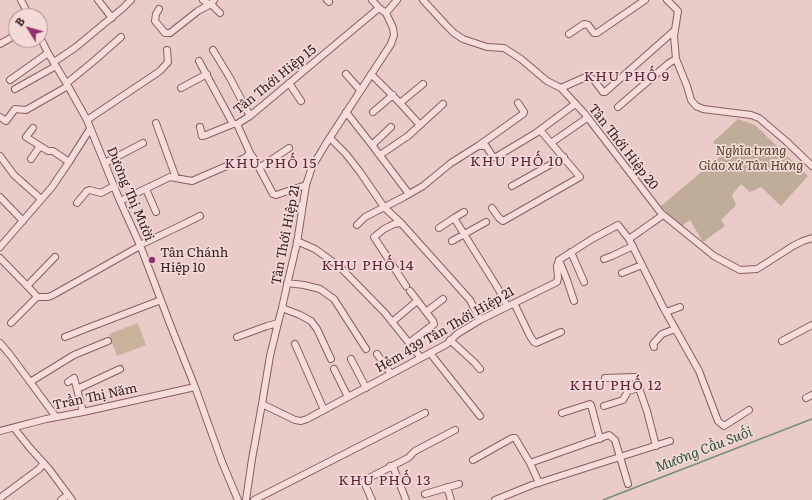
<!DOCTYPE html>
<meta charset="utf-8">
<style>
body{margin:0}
#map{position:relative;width:812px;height:500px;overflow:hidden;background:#ebcbc8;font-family:Literata,serif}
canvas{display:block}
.north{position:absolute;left:8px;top:8px;width:40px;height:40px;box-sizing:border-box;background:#f3dad7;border:1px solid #a8908f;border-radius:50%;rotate:307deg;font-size:11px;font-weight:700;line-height:16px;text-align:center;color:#382123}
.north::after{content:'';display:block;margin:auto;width:14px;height:18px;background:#91326c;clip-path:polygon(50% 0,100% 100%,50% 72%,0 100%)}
</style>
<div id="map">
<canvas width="812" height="500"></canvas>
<div class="north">B</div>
</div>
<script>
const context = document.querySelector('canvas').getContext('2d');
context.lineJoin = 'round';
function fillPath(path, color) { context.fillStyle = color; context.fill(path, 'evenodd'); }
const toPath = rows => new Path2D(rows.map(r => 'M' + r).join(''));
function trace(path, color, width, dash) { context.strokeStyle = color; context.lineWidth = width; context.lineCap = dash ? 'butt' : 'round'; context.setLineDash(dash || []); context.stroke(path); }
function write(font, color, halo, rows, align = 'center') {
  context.font = font + ' Literata,serif'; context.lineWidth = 3.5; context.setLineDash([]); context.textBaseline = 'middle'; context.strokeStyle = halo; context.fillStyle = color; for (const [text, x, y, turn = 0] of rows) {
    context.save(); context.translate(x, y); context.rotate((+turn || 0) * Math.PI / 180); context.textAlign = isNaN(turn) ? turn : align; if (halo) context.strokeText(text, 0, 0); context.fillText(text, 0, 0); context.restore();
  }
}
fillPath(toPath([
 [138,323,146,345,117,356,109,334]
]), '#c9b39c');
fillPath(toPath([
 [738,119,755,125,808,176,781,206,761,187,750,192,741,184,732,195,736,205,721,220,725,226,703,242,690,220,680,227,661,206,724,153,713,142]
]), '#bfad9a');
trace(toPath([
 [603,500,812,419]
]), '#6f8e74', 1.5);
const minor = toPath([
 [21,0,29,16],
 [98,0,112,18],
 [203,0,210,5],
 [214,0,211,4,220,13],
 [327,0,329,2],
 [372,0,379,8],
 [423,0,445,24,454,33,463,39,487,47,504,48,521,59,547,81,561,88,585,114,661,213,714,256,740,270,757,269,793,246,803,241,812,238],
 [667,0,678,11,674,36,676,59,687,86,691,100,696,106,703,109,751,115,759,118,786,141,812,166],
 [159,9,156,14,155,21,165,33,170,33,198,11,211,4],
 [569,34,584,24,588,25,594,33,597,33,645,0],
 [40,37,48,53,68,86,87,120,120,201,140,245,170,324,195,387,222,462,238,500],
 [0,44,16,35],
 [213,50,230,78,250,116],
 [199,61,233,124,237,124],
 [54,62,76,47,123,8,131,0],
 [346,74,360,90],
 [371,74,400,103,420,125],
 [10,80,48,53],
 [67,83,95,60,121,37],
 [289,83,301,101],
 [181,88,207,74],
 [561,88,588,76,594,80,603,92,605,92,675,30],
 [15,89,56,66],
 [400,103,423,84],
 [618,107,669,63,676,59],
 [346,112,372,145],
 [373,112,393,95],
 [0,117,6,121,15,109,26,110,68,86],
 [87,120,160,71,168,62,167,50],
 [156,123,176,178],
 [200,127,202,136,206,135,233,124],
 [391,127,372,145,409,194],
 [33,128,26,137,48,151,53,151,69,162],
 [540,130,575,104],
 [330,138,346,154,360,172,384,207,401,223],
 [551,143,587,118],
 [478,146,523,114,524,112,518,103],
 [250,153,256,162,273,194,276,195,306,185],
 [380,155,408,136,443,104],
 [0,156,14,175,41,199],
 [31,159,40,146],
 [105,163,143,143],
 [259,168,289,148],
 [512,186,564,157],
 [146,189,156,212],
 [0,197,23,221],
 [120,201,170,177,192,181,245,158,250,153,237,124,250,116,379,8,386,13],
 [77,203,87,191,90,190,101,193,114,186],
 [663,215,629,239,663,307,699,371,718,421,724,426,749,410],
 [454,218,464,212],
 [357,225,365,217,404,197,423,186,451,163,478,146,486,146,493,157,496,157,536,133,540,130,580,177,503,221,499,218,492,208],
 [439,228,454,218,499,290,507,306],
 [297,241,315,249,340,267,385,313,421,358],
 [452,241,486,222],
 [140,245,184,224,200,216],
 [0,247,52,187,69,162,90,129],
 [571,252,584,282],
 [0,258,34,293,37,297,11,323],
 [604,259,612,256,633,246],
 [559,260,567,280,574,301],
 [622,273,642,265],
 [287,283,304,285,320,289,334,299,366,349],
 [27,286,55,257],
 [406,286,374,237,384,229,394,224,401,223,470,300,480,320],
 [37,297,48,297,53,295,140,246],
 [514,303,530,336,534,342,536,343,561,332],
 [282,308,300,315,311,321,317,329,331,359],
 [426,312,443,299],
 [666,312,680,307],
 [392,322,417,301],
 [65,337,85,329,161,300],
 [237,337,267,326,278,323],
 [450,340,475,363,480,369],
 [782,341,812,325],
 [0,343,11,356,56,417],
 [409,343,434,324,433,321,410,291],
 [295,344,324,410],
 [654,347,653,344,662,334,675,329],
 [430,353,480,416],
 [377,354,391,374],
 [351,359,366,388],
 [334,369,348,397],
 [605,378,635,377,647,411,656,446],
 [30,382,74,355,108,341],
 [68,382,74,378,77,389,83,412],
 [77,389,120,369],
 [806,398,812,395],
 [262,404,295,420,301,421,307,419,447,344,457,334,480,320,557,282,558,278,557,266,559,260,592,239,618,225,629,239],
 [604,406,623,400,628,391,639,388],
 [562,413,590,404,591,405,600,439],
 [14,428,30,448,49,469,72,500],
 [0,431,46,419,83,412,195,387],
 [473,460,512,438,515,438,530,463,609,435,615,440,628,484],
 [530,463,539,483],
 [390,466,394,469,406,500],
 [447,487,451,500],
 [425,494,459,484],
 [0,498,39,469,44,463],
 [61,500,68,495],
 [246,500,252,459,262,404,270,356,278,323,282,308,287,285,297,243,306,185,312,167,327,142,391,44,394,35,393,28,386,13,397,0],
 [254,500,425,413],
 [372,500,364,482,365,480,408,458,415,451,455,430],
 [495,500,532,485,670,441]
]);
trace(minor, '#865e61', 8);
trace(minor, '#f7ddda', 6);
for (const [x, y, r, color] of [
 [152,260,4,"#91326c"]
]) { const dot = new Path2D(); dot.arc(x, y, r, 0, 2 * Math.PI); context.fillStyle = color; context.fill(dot); trace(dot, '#f3dad7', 1.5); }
write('13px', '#382123', '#f3dad7', [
 ["Tân Thới Hiệp 15",275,80,-39],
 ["Tân Thới Hiệp 20",623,147,52],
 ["Dương Thị Mười",130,194,67],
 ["Tân Thới Hiệp 21",286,235,-79],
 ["Hẻm 439 Tân Thới Hiệp 21",445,330,-30],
 ["Trần Thị Năm",95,397,-12]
]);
write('italic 13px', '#524429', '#f3dad7', [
 ["Nghĩa trang",751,151],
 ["Giáo xứ Tân Hưng",751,166]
]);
write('13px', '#382123', '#f3dad7', [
 ["Tân Chánh",160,253],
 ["Hiệp 10",160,268]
], 'left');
context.letterSpacing = '1px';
write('14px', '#61233b', '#f3dad7', [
 ["KHU PHỐ 9",627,77],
 ["KHU PHỐ 10",517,162],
 ["KHU PHỐ 15",271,164],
 ["KHU PHỐ 14",368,266],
 ["KHU PHỐ 12",616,386],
 ["KHU PHỐ 13",385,481]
]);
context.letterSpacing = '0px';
write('italic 14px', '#31563d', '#f3dad7', [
 ["Mương Cầu Suối",704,450,-21]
]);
</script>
